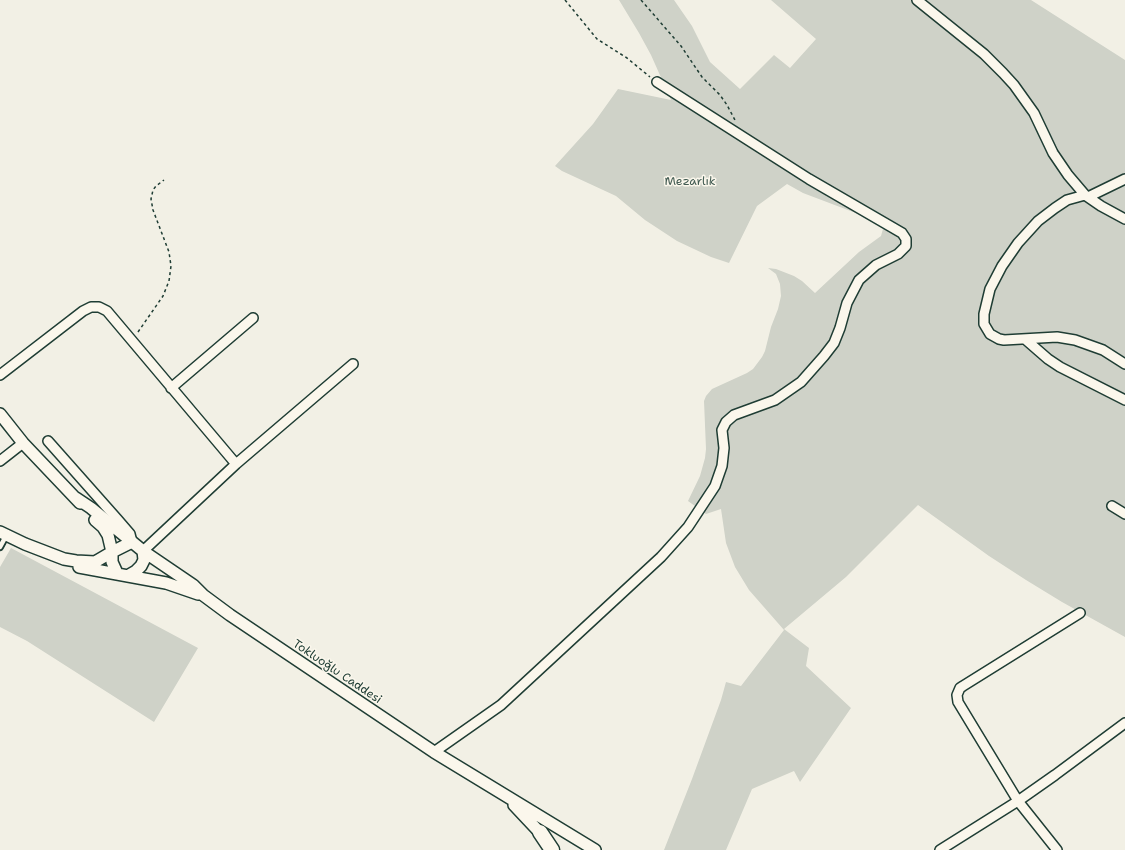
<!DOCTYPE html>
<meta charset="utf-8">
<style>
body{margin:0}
canvas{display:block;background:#f2f0e5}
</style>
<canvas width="1125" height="850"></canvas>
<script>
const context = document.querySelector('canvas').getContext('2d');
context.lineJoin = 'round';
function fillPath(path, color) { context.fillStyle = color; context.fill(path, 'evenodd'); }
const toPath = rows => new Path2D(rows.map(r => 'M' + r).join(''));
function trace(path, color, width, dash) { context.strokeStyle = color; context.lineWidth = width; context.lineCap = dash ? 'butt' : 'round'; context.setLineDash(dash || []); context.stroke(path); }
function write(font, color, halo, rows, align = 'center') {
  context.font = font + ' "Shantell Sans",sans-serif'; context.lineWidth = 3; context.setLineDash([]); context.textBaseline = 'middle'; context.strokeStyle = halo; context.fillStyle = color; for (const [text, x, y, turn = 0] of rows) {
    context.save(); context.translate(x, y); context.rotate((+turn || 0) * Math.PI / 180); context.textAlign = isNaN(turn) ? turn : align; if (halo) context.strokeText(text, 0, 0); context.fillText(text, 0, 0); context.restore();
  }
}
fillPath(toPath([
 [619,0,674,0,692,26,710,62,740,89,774,55,790,68,816,39,771,0,1031,0,1125,60,1125,637,1062,602,1026,580,989,556,918,505,846,577,784,629,809,648,806,666,851,708,800,782,794,771,752,789,726,850,664,850,692,779,721,700,726,682,741,686,784,630,749,590,735,567,726,543,721,509,706,514,688,501,700,476,705,458,706,449,704,401,706,396,712,389,747,373,753,369,762,357,765,351,771,327,778,309,781,296,780,284,776,274,768,268,776,269,794,276,802,281,815,293,859,252,881,236,883,229,880,225,869,218,803,193,787,184,757,206,729,263,711,257,677,241,645,220,616,196,562,171,555,166,593,124,618,89,671,100,651,55,639,33],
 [11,548,198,648,154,722,27,641,0,627,0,567]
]), '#cfd2c8');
const service = toPath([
 [0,547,6,536]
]);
const minor = toPath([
 [917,0,984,54,1003,73,1014,85,1034,113,1053,153,1068,175,1085,195,1101,206,1125,219],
 [1085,195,1067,200,1055,208,1038,221,1018,243,1002,266,990,289,984,314,984,324,990,334,999,339,1004,340,1057,337,1075,340,1103,350,1125,364],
 [1088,197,1125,179],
 [1025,339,1048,359,1060,367,1125,400],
 [0,375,83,311,91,307,99,307,107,311,236,464],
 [171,388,253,318],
 [48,441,118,520,130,534,132,542],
 [0,461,23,443],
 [1112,506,1125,514],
 [143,551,236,464,353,364],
 [434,752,501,705,661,557,688,527,715,486,722,466,724,448,722,430,726,422,734,415,775,400,801,382,824,356,834,343,840,328,847,303,859,280,876,265,898,254,906,246,906,239,902,233,809,179,657,82],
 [940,850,1018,801,1055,775,1125,723],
 [1057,850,1018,801,958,702,957,695,960,688,963,686,1080,613]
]);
const tertiary = toPath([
 [0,414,23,443,80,503],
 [76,498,91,508,143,551,193,585,203,595,230,615,434,752,595,850],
 [0,532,25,544,64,559,76,561,95,562,112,552,108,535,103,527,95,520],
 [79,567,166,583,198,594],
 [117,573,112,562,112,552,132,542],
 [129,575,136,571,141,566,144,560,143,551],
 [514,805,545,838]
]);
const trunk = toPath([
 [540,832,552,850]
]);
trace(service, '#1f3d34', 8);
trace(minor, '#1f3d34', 12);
trace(tertiary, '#1f3d34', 14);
trace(trunk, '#1f3d34', 17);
trace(toPath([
 [565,0,597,39,627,58,650,77],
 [641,0,681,46,702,77,720,95,727,105,736,122],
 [138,332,163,296,169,281,171,266,169,252,153,210,151,199,153,190,156,186,164,180]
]), '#1f3d34', 1.5, [3, 3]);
trace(service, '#fbf7ec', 4.5);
trace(minor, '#fbf7ec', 9);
trace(tertiary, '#fbf7ec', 11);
trace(trunk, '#fbf7ec', 14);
write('12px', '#425b52', '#fbf7ec', [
 ["Mezarlık",690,182]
]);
write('12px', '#1f3d34', '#fbf7ec', [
 ["Tokluoğlu Caddesi",337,672,34]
]);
</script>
